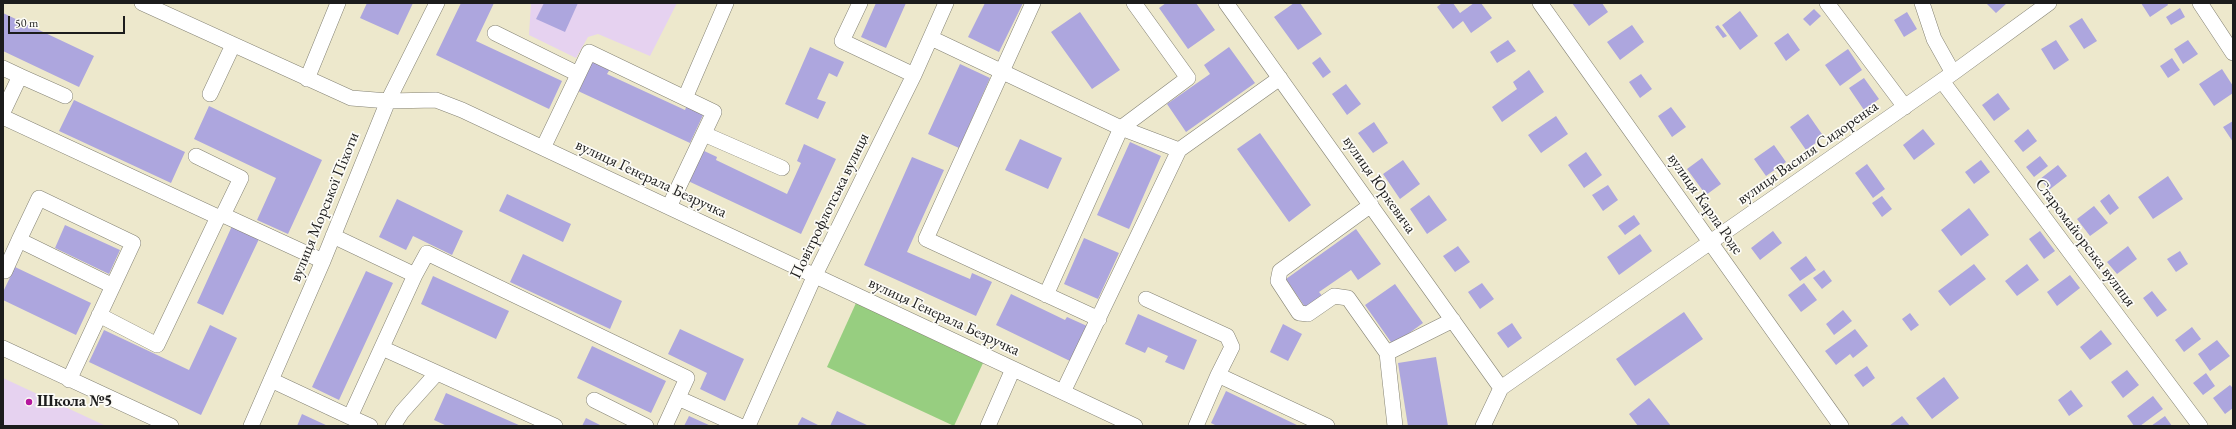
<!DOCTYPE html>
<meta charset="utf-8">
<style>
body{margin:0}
#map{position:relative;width:2236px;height:429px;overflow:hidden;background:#ede8cc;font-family:"EB Garamond",serif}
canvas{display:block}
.frame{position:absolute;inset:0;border:4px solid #1c1c1c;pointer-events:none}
.scale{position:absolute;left:8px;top:16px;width:117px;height:18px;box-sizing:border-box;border:2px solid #1c1c1c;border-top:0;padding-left:5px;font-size:12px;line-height:14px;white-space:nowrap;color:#1c1c1c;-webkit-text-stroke:3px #fdfcf7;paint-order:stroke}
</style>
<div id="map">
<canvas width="2236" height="429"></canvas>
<div class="frame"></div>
<div class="scale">50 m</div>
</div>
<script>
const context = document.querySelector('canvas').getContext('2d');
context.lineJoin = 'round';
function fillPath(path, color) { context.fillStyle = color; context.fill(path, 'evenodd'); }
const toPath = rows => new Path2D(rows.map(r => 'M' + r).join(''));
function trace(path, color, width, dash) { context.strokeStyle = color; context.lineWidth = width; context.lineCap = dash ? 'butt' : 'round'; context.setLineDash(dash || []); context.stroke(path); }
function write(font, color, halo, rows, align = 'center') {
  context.font = font + ' "EB Garamond",serif'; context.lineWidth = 3.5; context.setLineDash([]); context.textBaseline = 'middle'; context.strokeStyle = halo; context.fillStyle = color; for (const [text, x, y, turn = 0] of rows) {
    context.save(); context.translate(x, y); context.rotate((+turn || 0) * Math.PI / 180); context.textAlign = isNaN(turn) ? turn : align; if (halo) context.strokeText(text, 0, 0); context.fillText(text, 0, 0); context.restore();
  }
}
fillPath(toPath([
 [531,3,677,3,650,56,598,34,588,37,576,58,529,35],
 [3,378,106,426,3,426]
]), '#e6d2f0');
fillPath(toPath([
 [856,303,983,363,954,426,827,367]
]), '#97ce80');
fillPath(toPath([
 [367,3,413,3,398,35,360,18],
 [461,3,494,3,476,41,562,81,549,109,436,55],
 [544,3,578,3,565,32,536,19],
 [876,3,906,3,886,48,861,37],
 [985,3,1023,3,999,52,968,37],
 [1166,3,1196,3,1215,30,1188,49,1159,8],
 [1294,3,1300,3,1322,34,1298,50,1274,17],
 [1442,3,1453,3,1460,13,1474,3,1481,3,1492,18,1471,33,1463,21,1453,29,1437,7],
 [1572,3,1602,3,1608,12,1589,26],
 [1986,3,2007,3,1996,13],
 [2141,3,2167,3,2168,5,2150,17],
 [2180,8,2185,17,2171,25,2166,17],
 [1814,9,1821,16,1810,26,1803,19],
 [1740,11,1758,36,1740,50,1722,25],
 [1080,12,1120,70,1092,89,1051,32],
 [1907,12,1917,29,1904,37,1894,20],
 [3,13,94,56,79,87,3,51],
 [2082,18,2097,41,2084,49,2069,26],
 [1632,25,1644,42,1620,60,1607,42],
 [1718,25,1727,36,1723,38,1715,27],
 [1788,33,1800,50,1786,61,1774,43],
 [1508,40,1516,51,1497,63,1490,52],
 [2056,40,2069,60,2054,70,2041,49],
 [2188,40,2198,54,2183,64,2174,49],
 [810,47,844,62,837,77,829,73,817,99,826,102,818,119,785,104],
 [1229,47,1255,83,1186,132,1167,104,1210,74,1204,65],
 [1848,49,1862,70,1840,86,1825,65],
 [1320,57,1331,72,1323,78,1312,63],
 [2172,58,2180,70,2168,78,2160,66],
 [592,61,610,69,607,74,685,110,687,105,704,113,690,143,578,91],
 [960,64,990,78,959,148,928,134],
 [2222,69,2233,86,2233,93,2214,106,2199,84],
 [1529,70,1544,92,1502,122,1492,107,1517,89,1513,82],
 [1641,74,1652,89,1640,98,1629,82],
 [1864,78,1879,99,1864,110,1849,88],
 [1346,84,1361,104,1347,115,1332,94],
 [1998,93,2010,109,1994,121,1982,105],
 [74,100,185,152,171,183,59,131],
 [209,106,322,160,288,234,257,220,276,178,194,139],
 [1671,107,1686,127,1672,137,1658,116],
 [1808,114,1824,137,1806,150,1790,127],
 [1556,116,1568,134,1541,153,1528,135],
 [2233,121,2233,142,2223,127],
 [1374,122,1388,143,1373,153,1358,133],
 [1923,129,1935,144,1914,160,1903,145],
 [2028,129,2037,141,2023,152,2014,141],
 [1260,133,1311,205,1289,222,1237,149],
 [1020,139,1062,158,1048,189,1005,170],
 [1130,142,1161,156,1129,229,1097,215],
 [804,144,836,159,801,234,686,180,700,149,717,157,716,160,787,194,801,163,797,161],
 [1774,145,1786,162,1766,176,1754,159],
 [1586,152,1602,175,1584,188,1568,165],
 [2040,156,2048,166,2034,177,2026,167],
 [912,157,944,170,907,252,970,279,972,273,992,282,976,316,864,265],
 [1702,158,1721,184,1706,195,1687,169],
 [1403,160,1420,184,1400,199,1383,174],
 [1981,160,1990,172,1974,184,1965,172],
 [1867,164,1885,189,1873,198,1855,173],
 [2058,165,2067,176,2049,190,2040,179],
 [2168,176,2183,199,2153,219,2138,197],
 [1608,185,1618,200,1603,211,1592,195],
 [507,194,571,224,563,242,499,211],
 [2109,194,2119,208,2110,215,2100,201],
 [1429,195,1447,220,1427,234,1410,209],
 [1882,196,1892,209,1882,217,1872,203],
 [397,199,463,231,452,255,413,236,406,250,379,237],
 [2094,206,2108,223,2090,236,2077,219],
 [1969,208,1989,235,1961,256,1941,230],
 [1634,215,1640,224,1625,235,1618,226],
 [65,225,120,250,109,274,55,248],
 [232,226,259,239,223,315,197,303],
 [1356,229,1381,264,1358,280,1351,270,1319,292,1324,298,1307,310,1286,279],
 [1773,231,1782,243,1760,260,1751,248],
 [2040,231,2055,251,2044,259,2029,239],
 [1640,234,1652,251,1619,275,1607,257],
 [1084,238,1119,253,1098,299,1064,284],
 [1458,246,1470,262,1455,272,1443,256],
 [2128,246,2137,259,2117,274,2107,262],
 [2180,251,2188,264,2176,272,2167,259],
 [523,254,622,301,610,329,510,282],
 [1806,256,1816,270,1800,281,1790,268],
 [1974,264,1986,279,1950,306,1938,291],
 [2027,264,2039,280,2017,296,2005,281],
 [15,267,91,303,76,335,3,300,3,292],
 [1824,270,1832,281,1822,289,1813,278],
 [366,271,393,283,339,400,312,387],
 [2070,275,2080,288,2057,306,2047,292],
 [433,276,509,311,496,339,421,304],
 [1482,283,1494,299,1480,309,1468,292],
 [1804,283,1817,300,1801,312,1788,295],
 [1395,284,1423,323,1393,345,1365,305],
 [2152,291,2167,310,2157,317,2143,298],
 [1011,294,1065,320,1067,317,1087,326,1070,361,996,325],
 [1843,310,1852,321,1834,335,1826,324],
 [1684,312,1703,339,1635,386,1616,359],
 [1910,313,1919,325,1911,331,1902,319],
 [1138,314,1197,340,1184,370,1165,362,1168,356,1148,347,1145,353,1125,344],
 [1512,323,1522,338,1508,348,1497,333],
 [1283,324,1302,334,1288,361,1270,352],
 [210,325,237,338,201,415,89,362,104,330,189,370],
 [2192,327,2201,339,2184,352,2175,340],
 [680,329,744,359,725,401,700,389,707,373,668,354],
 [1855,329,1868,346,1853,358,1850,354,1836,365,1825,351],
 [2101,330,2112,344,2090,360,2080,347],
 [2217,340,2230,356,2210,371,2198,354],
 [592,346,666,381,651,413,577,378],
 [1436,357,1448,426,1408,426,1398,363],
 [1867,366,1875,378,1863,387,1854,375],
 [2127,370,2139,385,2123,398,2111,382],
 [2206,373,2215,386,2203,395,2193,383],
 [1944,377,1959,398,1932,419,1916,398],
 [2230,385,2233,388,2233,408,2225,414,2213,398],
 [2071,390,2083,406,2069,416,2058,400],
 [1226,391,1299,426,1217,426,1211,423],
 [446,393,521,426,447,426,434,420],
 [2153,396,2163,409,2140,426,2134,426,2127,416],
 [1649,398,1671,426,1638,426,1629,414],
 [837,411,869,426,830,426],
 [302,414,328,426,297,426],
 [689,416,711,426,684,426],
 [1902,416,1910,426,1889,426],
 [2165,416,2172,426,2151,426],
 [802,417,820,426,797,426],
 [586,418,602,426,582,426]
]), '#ada6de');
const minor = toPath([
 [142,3,351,98,388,101,436,100,462,110,1135,426],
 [860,3,842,41,914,75],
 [1033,3,926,239,1099,319],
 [1226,3,1501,388],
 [1540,3,1841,426],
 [1827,3,1905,107],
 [1922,3,1934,39,1953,73],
 [2200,3,2233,53],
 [495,33,578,74],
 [931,38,1121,128,1179,150],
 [3,68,20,76],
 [307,79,338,3],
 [1942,81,2200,426],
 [210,94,233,45],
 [685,98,726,3],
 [3,112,20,76,65,96],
 [3,117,218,217,223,215,323,261],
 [704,134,782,168],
 [543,148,589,52,714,112,669,207],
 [196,156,241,178,223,215],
 [1371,205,1280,271,1278,281,1299,313,1308,314,1334,296,1348,298,1387,353,1395,426],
 [333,236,415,275],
 [19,240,39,198,133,243,69,380],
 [3,271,5,271,19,240,113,286],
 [1046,295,1121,128,1188,78,1134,3],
 [1146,299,1227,336,1232,347,1218,375],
 [99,315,157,345,218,217],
 [3,348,171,426],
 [382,348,555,426],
 [1387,353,1453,320],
 [271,380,350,417],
 [1063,392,1179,150,1280,78],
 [678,398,740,426],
 [594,400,646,426],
 [251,426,323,261,388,101,437,3],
 [370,426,350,417,415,275,427,253,687,378,665,426],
 [393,426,402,412,436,374],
 [748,426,815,275,914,75,946,3],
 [988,426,1013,369],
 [1196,426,1218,375,1327,426],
 [1483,426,1501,388,1953,73,2049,3]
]);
trace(minor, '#848274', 16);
trace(minor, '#fff', 15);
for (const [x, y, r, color] of [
 [29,402,4,"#b5179e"]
]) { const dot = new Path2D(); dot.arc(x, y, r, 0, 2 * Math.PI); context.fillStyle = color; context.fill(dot); trace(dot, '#fdfcf7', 1.5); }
write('16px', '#1c1c1c', '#fdfcf7', [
 ["вулиця Василя Сидоренка",1808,153,-35],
 ["вулиця Генерала Безручка",651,179,25],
 ["вулиця Юркевича",1379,185,55],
 ["вулиця Карла Роде",1705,204,55],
 ["Повітрофлотська вулиця",830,206,-64],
 ["вулиця Морської Піхоти",325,207,-68],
 ["Старомайорська вулиця",2085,243,53],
 ["вулиця Генерала Безручка",944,317,25]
]);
write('bold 16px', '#1c1c1c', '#fdfcf7', [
 ["Школа №5",37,402]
], 'left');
</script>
